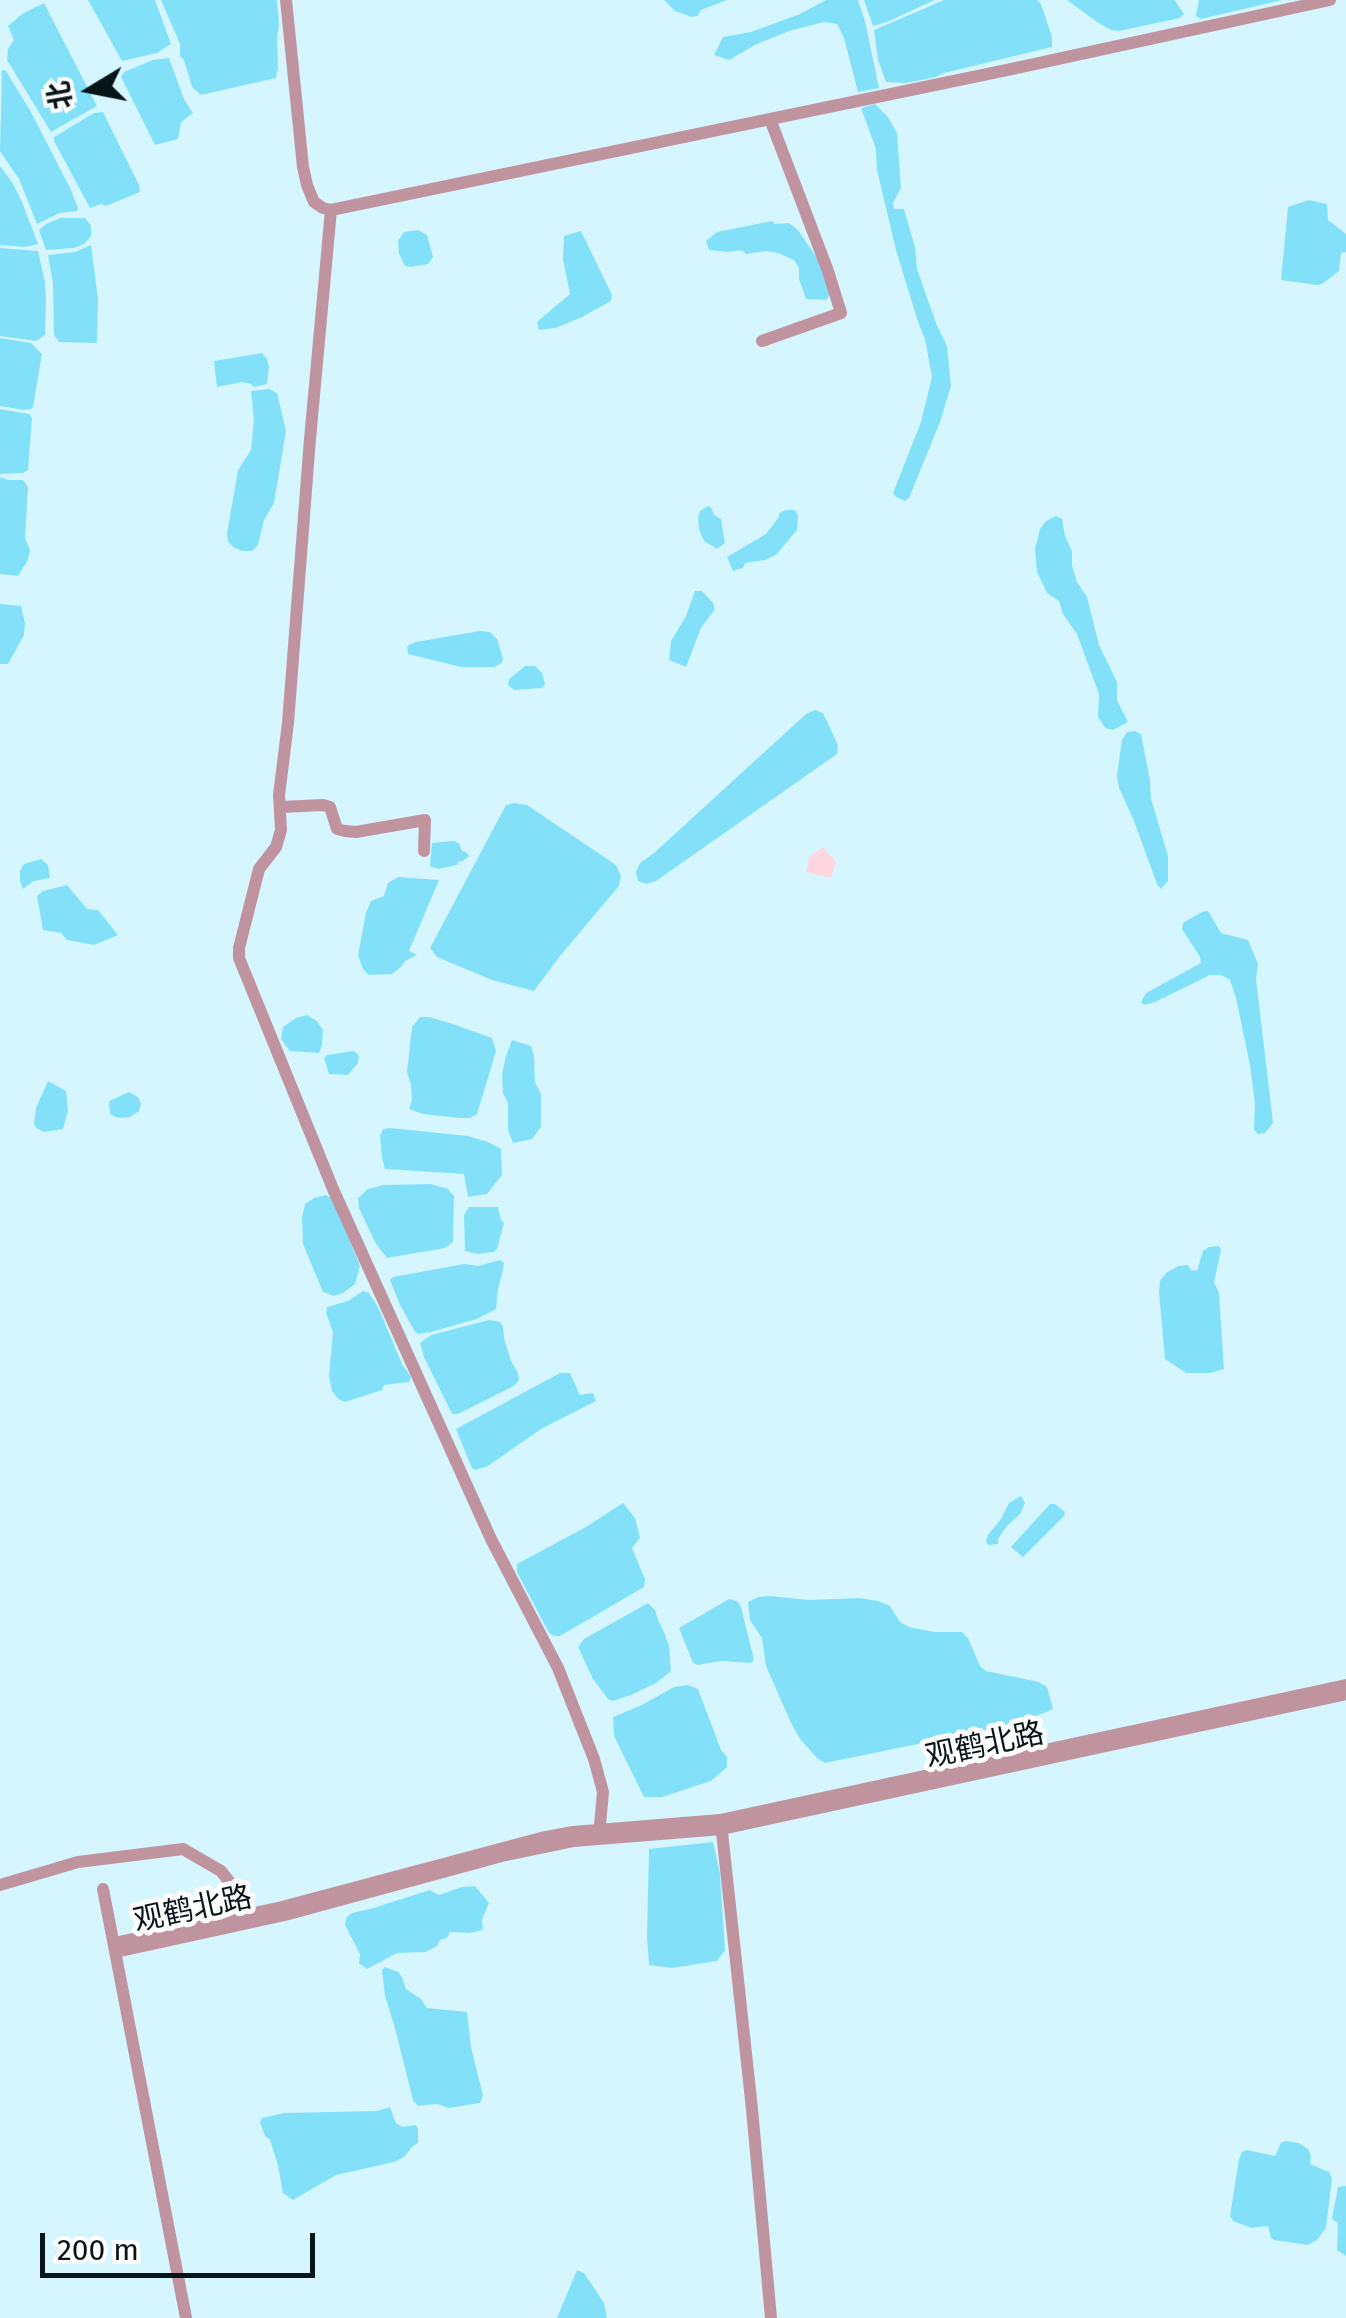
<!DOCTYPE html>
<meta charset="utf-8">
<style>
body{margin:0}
#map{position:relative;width:1346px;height:2318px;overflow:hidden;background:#d6f6ff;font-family:"Fira Sans","Noto Sans SC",sans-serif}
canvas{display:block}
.north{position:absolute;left:40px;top:40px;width:100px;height:100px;-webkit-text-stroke:8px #fdfdfd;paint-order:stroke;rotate:260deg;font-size:28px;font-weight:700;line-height:40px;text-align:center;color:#071519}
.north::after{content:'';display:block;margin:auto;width:35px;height:45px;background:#071519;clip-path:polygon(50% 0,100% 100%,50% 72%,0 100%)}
.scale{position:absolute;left:40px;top:2233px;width:275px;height:45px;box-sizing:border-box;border:5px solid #071519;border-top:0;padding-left:12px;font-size:30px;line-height:35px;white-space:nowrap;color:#071519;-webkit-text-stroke:8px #fdfdfd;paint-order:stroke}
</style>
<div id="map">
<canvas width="1346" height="2318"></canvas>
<div class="north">北</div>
<div class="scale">200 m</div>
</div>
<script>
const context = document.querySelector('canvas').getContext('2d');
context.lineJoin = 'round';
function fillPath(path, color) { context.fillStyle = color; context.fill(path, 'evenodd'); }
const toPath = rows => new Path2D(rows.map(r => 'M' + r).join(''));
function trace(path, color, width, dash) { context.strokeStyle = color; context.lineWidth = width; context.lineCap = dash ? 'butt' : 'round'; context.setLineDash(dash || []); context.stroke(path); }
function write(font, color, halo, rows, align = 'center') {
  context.font = font + ' "Fira Sans","Noto Sans SC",sans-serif'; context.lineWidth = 10; context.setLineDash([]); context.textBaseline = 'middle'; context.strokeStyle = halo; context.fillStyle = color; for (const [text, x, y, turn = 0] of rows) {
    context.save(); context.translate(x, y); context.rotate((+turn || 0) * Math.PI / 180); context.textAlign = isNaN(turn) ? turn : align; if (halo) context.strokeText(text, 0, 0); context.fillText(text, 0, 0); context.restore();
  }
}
fillPath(toPath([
 [823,847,836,862,831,878,806,872,809,857]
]), '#ffd6df');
fillPath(toPath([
 [88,0,155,0,171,44,157,53,122,61],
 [161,0,277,0,279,25,277,36,278,68,276,78,201,95,192,87,184,60,180,56,180,44],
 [664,0,727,0,701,10,698,16,692,17,675,11],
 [826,0,858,0,865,21,879,88,858,92,844,38,837,24,824,22,789,31,755,45,729,60,714,55,723,37,751,32,800,14],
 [864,0,935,0,887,22,873,26],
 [944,0,1037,0,1041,4,1052,37,1052,47,944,73,936,77,906,83,886,82,878,60,874,30],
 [1067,0,1175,0,1184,14,1180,18,1119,31,1111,30,1097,22],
 [1199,0,1282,0,1201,19,1196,16],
 [44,3,97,106,51,132,7,60,8,49,14,40,8,26,22,14],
 [169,58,184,99,193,113,181,122,178,139,155,145,121,77,124,72,153,60],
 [2,70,6,71,31,112,70,188,78,208,77,211,60,213,37,224,19,179,0,151],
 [875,104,888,117,897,133,901,188,893,203,894,209,904,209,915,247,917,269,936,323,947,346,951,386,940,422,909,498,905,501,896,497,893,493,921,422,932,377,925,339,918,322,896,250,877,170,876,149,861,108],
 [103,112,139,185,140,192,106,206,101,204,90,208,54,141,54,137,94,113],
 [0,166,12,182,22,202,38,244,25,247,0,245],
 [1309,200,1327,204,1328,220,1346,234,1346,252,1341,253,1339,271,1322,284,1317,285,1281,280,1288,207],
 [60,218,85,218,91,226,91,236,84,244,74,248,46,250,39,230,46,224],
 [772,221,775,224,789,223,798,230,817,258,831,291,827,300,806,299,799,279,799,268,794,260,778,253,766,251,746,254,742,250,727,252,709,250,706,241,717,232],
 [418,230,427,235,433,257,428,264,411,267,405,266,399,254,398,241,404,232],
 [581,231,612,295,611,301,582,317,556,328,539,330,537,322,570,294,563,259,564,236],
 [91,245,98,299,97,343,59,342,54,335,53,284,48,255,75,252],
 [0,248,38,251,45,282,46,300,45,335,36,341,0,336],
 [0,338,31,343,42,354,33,407,31,409,24,410,0,406],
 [262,353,267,359,269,367,267,384,254,387,251,384,242,382,217,387,214,361],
 [269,389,277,393,286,431,274,503,264,520,258,545,252,551,242,551,233,547,228,541,227,534,238,470,251,450,254,420,251,391],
 [0,409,29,414,32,418,28,470,23,473,0,474],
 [0,477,8,480,23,480,28,487,25,538,30,550,28,560,18,576,0,574],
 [708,506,711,507,714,515,721,519,725,543,717,549,704,541,699,529,698,518,700,511],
 [786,510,795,510,798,516,797,530,776,555,765,560,745,563,743,568,733,571,727,557,766,534,779,517,779,513],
 [1056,516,1062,519,1065,536,1072,551,1072,566,1077,582,1087,597,1099,645,1117,682,1117,700,1128,722,1113,730,1105,728,1098,717,1099,694,1077,634,1063,614,1059,601,1047,593,1037,572,1035,549,1040,529,1046,521],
 [695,591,702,591,713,603,715,609,701,628,686,667,669,660,671,641,686,616],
 [0,604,21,606,25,623,24,635,8,664,0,664],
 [480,631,490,632,497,639,503,658,502,663,494,667,461,667,408,654,407,646,416,642],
 [525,666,535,666,542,673,545,684,542,688,514,690,508,685,509,679],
 [815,710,823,713,838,745,837,754,656,881,646,884,638,881,636,872,640,863,654,853,806,714],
 [1135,731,1141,734,1150,780,1151,799,1168,856,1168,881,1161,889,1157,884,1134,821,1119,788,1117,775,1122,740,1127,732],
 [514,803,527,805,616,865,621,876,619,886,560,956,534,991,492,980,437,957,430,948,506,805],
 [453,841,459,843,462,851,466,852,469,856,463,861,458,862,457,865,438,869,430,866,432,843],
 [41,859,48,865,50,878,34,881,23,889,20,881,20,871,24,864],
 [398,877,439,880,409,951,417,955,405,961,401,967,392,974,369,975,363,969,358,955,366,913,371,901,384,896,388,883],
 [67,885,87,909,98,910,118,935,94,945,67,940,61,933,43,930,37,896,43,891],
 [1208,911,1221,933,1248,940,1258,964,1256,979,1272,1114,1273,1123,1265,1133,1258,1134,1254,1130,1255,1104,1250,1065,1236,998,1230,980,1221,975,1210,975,1155,1002,1144,1005,1141,1002,1146,993,1201,963,1200,957,1182,929,1183,923,1188,920,1202,912],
 [307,1015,317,1021,323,1030,322,1045,319,1053,290,1051,281,1039,283,1027,296,1018],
 [420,1017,429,1017,450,1023,492,1038,496,1051,477,1114,470,1118,459,1118,423,1114,409,1109,412,1100,411,1085,407,1072,412,1027],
 [512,1040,531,1046,534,1056,535,1082,541,1094,541,1127,532,1139,513,1143,508,1130,508,1103,503,1093,502,1074,506,1056],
 [354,1051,359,1056,358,1063,348,1075,329,1074,324,1058,327,1055],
 [48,1081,66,1091,68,1111,63,1129,44,1132,36,1128,34,1124,36,1108],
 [129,1092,138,1097,141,1104,139,1111,130,1117,118,1118,110,1114,109,1101],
 [390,1128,468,1136,488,1142,501,1149,502,1175,487,1194,468,1197,464,1174,385,1169,382,1158,380,1136,383,1129],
 [431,1184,448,1189,454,1196,453,1242,445,1248,387,1258,376,1244,359,1208,358,1198,368,1189,383,1185],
 [326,1195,333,1199,360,1266,355,1284,343,1293,334,1296,323,1292,303,1244,302,1217,305,1204,314,1198],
 [469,1207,498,1207,501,1220,504,1223,497,1249,494,1252,478,1254,465,1251,464,1215],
 [1219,1246,1221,1250,1214,1282,1219,1293,1224,1369,1210,1373,1186,1373,1165,1359,1159,1292,1160,1281,1166,1273,1178,1266,1188,1265,1191,1270,1197,1271,1203,1251,1209,1247],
 [500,1260,504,1263,503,1270,498,1289,496,1309,477,1319,431,1332,419,1334,415,1332,400,1305,390,1280,393,1277,464,1264,478,1266],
 [363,1291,369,1293,378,1307,402,1364,411,1377,409,1382,384,1385,382,1390,345,1402,338,1399,332,1391,329,1376,333,1332,326,1313,327,1307,348,1301],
 [489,1320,500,1322,503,1326,504,1338,511,1361,518,1373,519,1380,514,1386,458,1414,452,1414,424,1357,420,1343,431,1335],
 [560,1373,570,1373,580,1395,593,1393,596,1401,541,1429,488,1466,476,1470,472,1468,456,1429],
 [1021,1496,1025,1503,1020,1514,1006,1527,998,1539,998,1544,988,1545,986,1541,988,1535,1001,1519,1009,1503],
 [623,1503,635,1518,640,1538,632,1548,645,1579,644,1587,560,1636,554,1636,549,1633,517,1572,517,1564,586,1527],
 [1050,1504,1055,1504,1065,1512,1064,1516,1023,1557,1011,1547],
 [770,1596,809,1600,860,1598,878,1601,890,1606,900,1622,909,1627,934,1632,962,1632,968,1638,980,1666,986,1671,1039,1682,1047,1687,1053,1709,1020,1723,825,1763,817,1758,800,1739,791,1723,766,1666,762,1638,750,1620,748,1602,758,1597],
 [729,1599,737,1601,741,1607,754,1660,750,1663,721,1661,698,1665,693,1663,679,1628],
 [648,1603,655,1610,658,1620,664,1632,669,1646,671,1671,656,1683,631,1695,613,1701,608,1699,593,1679,578,1647,584,1639],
 [688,1685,698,1689,721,1750,727,1757,727,1767,711,1781,662,1797,644,1797,614,1736,613,1717,642,1705,674,1687],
 [713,1842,720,1874,725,1950,717,1961,672,1968,649,1965,647,1937,649,1849],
 [475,1886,489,1903,482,1920,483,1930,470,1933,450,1932,447,1938,440,1940,437,1946,426,1952,397,1953,367,1969,359,1963,360,1954,345,1925,346,1918,352,1913,370,1909,430,1890,439,1895,462,1887],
 [385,1967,398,1972,402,1977,406,1989,421,1999,427,2008,467,2012,471,2047,483,2096,480,2103,449,2108,437,2104,418,2106,413,2100,395,2028,385,1996,382,1970],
 [390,2107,396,2123,403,2127,416,2125,418,2129,418,2143,412,2147,404,2157,394,2162,336,2175,293,2200,283,2193,278,2165,270,2140,265,2136,260,2122,262,2118,284,2113,377,2111],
 [1285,2141,1299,2143,1308,2149,1311,2156,1310,2164,1329,2172,1332,2178,1326,2228,1317,2240,1308,2245,1274,2240,1271,2238,1268,2226,1251,2228,1233,2221,1230,2216,1239,2159,1242,2152,1247,2150,1275,2156,1281,2143],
 [1346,2186,1346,2256,1337,2250,1338,2223,1332,2219,1338,2187],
 [577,2270,584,2273,604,2303,607,2318,557,2318]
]), '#82e1f9');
trace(toPath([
 [286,0,303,167,307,185,314,202,323,208,331,210,1007,70,1330,0],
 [331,210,310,439,288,723,279,795,281,830,276,847,259,869,239,948,239,958,333,1189,491,1539,558,1668,594,1759,603,1792,599,1836],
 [762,341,841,313,828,271,770,119],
 [281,807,323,805,330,807,337,829,345,831,356,832,425,820,424,851],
 [1346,1685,720,1820,573,1832,541,1838,282,1907,114,1943,116,1952,285,1915,502,1856,574,1841,722,1829,1346,1694],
 [721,1823,752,2109,771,2318],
 [0,1885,78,1862,183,1849,221,1871,231,1884,236,1924],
 [103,1889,186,2318]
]), '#c0949f', 12);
write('30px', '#071519', '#fdfdfd', [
 ["观鹤北路",985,1746,-12],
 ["观鹤北路",193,1910,-12]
]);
</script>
